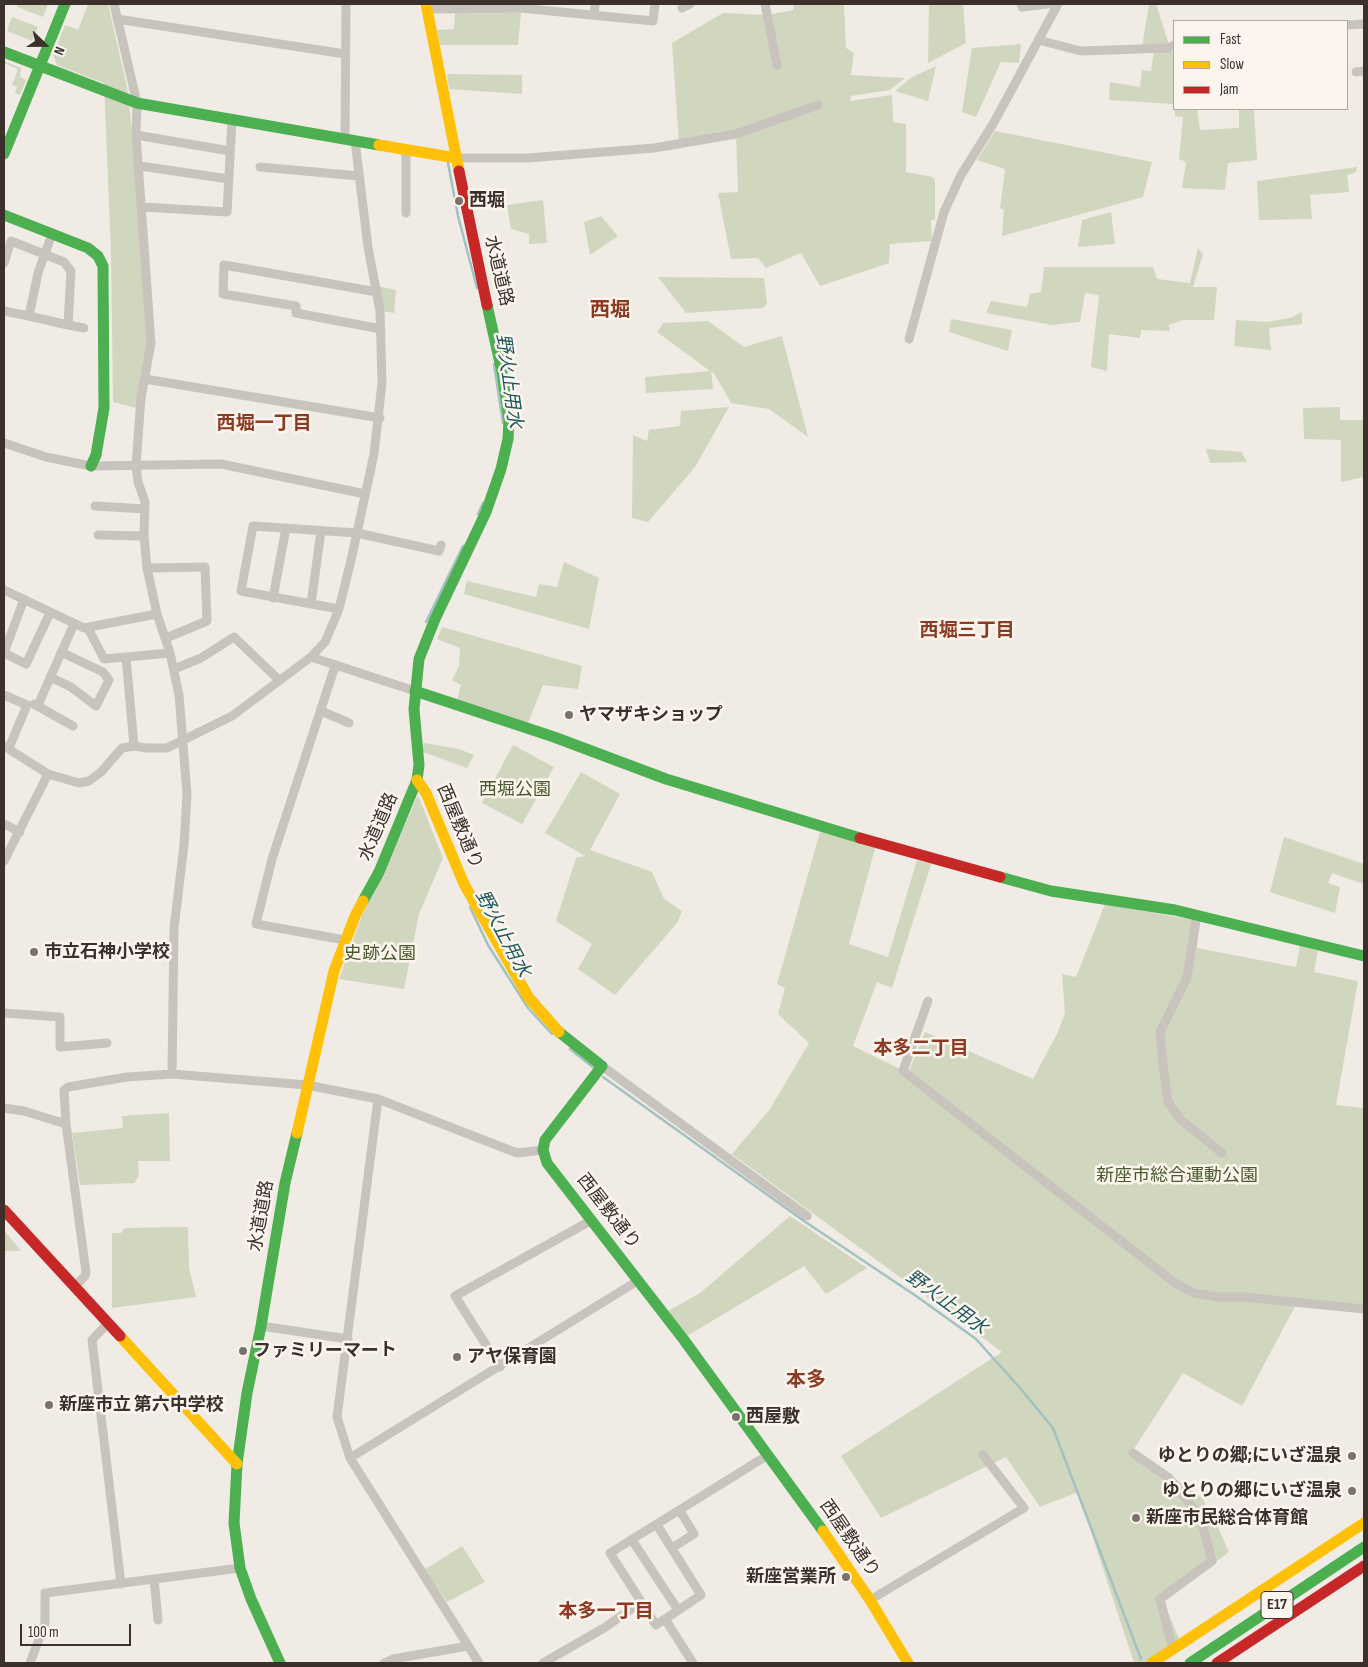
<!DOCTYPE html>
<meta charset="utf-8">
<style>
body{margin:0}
#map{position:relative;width:1368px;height:1667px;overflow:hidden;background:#f0ebe5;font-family:"Sofia Sans Condensed",sans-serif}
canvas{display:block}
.frame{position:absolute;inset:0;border:5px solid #3b302b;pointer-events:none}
.legend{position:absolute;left:1173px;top:20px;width:175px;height:90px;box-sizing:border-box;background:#fbf5ee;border:1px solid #aea6a0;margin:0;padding:6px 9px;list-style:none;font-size:15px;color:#3b302b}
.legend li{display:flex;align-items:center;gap:10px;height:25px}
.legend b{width:25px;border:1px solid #aea6a0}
.north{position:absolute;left:20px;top:20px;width:50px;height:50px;-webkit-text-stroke:4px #fbf5ee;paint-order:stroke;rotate:112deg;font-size:14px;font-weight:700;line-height:20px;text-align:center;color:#3b302b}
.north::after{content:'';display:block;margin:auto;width:18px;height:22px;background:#3b302b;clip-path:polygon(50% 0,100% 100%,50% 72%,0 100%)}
.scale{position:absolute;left:20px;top:1624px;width:111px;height:22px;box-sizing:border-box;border:2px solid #3b302b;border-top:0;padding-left:6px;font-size:15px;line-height:18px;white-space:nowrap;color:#3b302b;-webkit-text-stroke:4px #fbf5ee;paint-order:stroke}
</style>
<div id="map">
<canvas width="1368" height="1667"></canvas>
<div class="frame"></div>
<ul class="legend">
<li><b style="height:6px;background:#4caf50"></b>Fast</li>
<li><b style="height:6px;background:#ffc107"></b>Slow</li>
<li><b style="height:6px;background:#c62828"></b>Jam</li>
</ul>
<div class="north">N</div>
<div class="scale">100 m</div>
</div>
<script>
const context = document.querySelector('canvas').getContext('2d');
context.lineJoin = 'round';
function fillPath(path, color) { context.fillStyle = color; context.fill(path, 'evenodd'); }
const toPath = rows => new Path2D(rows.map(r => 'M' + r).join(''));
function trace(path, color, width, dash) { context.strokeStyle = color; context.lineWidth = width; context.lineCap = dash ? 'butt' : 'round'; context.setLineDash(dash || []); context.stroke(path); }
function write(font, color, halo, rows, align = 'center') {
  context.font = font + ' "Sofia Sans Condensed","Noto Sans JP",sans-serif'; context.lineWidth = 5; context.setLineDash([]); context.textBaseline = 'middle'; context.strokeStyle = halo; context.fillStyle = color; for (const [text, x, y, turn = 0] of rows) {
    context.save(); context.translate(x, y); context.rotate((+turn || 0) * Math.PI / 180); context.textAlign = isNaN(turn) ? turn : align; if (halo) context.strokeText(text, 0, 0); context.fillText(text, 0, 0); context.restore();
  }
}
fillPath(toPath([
 [18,4,48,4,43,17,17,7],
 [88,4,108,4,128,92,145,264,149,342,137,408,113,402,111,254,104,83,57,65,53,55,65,25,78,30],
 [794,4,844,4,846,48,854,53,851,75,905,78,890,90,851,96,850,101,892,95,893,122,906,124,906,172,933,177,935,180,935,220,931,220,932,241,890,244,889,263,820,286,801,253,766,268,758,258,731,259,718,193,738,192,736,134,679,143,672,43,723,13,767,15,793,10],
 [929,4,963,4,966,43,928,63],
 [1149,4,1156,4,1169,45,1142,47],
 [455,10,521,13,518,45,440,45,437,30,454,29],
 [12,17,38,27,32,41,7,31],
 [1021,44,1019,63,1001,62,976,117,962,112,972,48],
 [1172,49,1174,56,1174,104,1109,100,1110,82,1140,87,1142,70,1151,71,1154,51],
 [4,61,21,68,20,77,26,80,20,95,15,93,17,87,12,85,18,69,4,63],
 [936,66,928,101,895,91,912,77],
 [447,74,522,75,522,94,449,89],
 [1175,109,1197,109,1200,130,1239,128,1239,109,1254,109,1257,160,1228,163,1225,190,1182,188,1186,162,1179,159,1183,117,1175,116],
 [995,131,1152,162,1143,197,1002,236,1004,210,1000,208,1005,169,977,160],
 [1357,167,1356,172,1347,175,1349,192,1310,195,1312,219,1259,220,1257,181],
 [543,200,547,243,529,244,529,234,511,229,507,205],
 [1111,212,1115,244,1078,247,1082,220],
 [601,216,618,236,590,255,584,222],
 [1198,248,1203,254,1193,287,1217,287,1214,320,1183,320,1169,325,1170,331,1141,330,1140,338,1109,334,1107,371,1091,367,1099,295,1085,293,1080,322,1052,325,986,313,991,301,1027,307,1030,294,1041,292,1044,267,1153,267,1157,279,1190,283],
 [658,277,764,278,767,304,763,308,686,313],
 [378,286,396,290,394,313,382,311],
 [1302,312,1302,324,1269,328,1271,350,1234,346,1236,320,1267,322,1290,318],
 [951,319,1012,330,1008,351,949,332],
 [708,321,744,347,782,336,808,437,769,409,731,403,715,375,711,371,713,389,646,393,645,377,710,371,657,332,663,323],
 [729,407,695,467,648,522,632,518,633,435,647,441,649,430,680,426,681,411],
 [1340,407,1340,420,1364,420,1364,477,1341,482,1341,440,1304,439,1303,408],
 [1206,449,1242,452,1247,462,1210,463],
 [564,562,599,578,589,629,464,594,467,581,536,597,539,584,557,587],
 [442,627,582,666,578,689,543,685,528,723,457,700,461,685,452,680,459,666,460,648,437,639],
 [425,743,459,749,474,755,467,768,423,752,422,746],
 [513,745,554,767,522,824,482,803],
 [581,772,620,794,590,850,652,872,664,899,682,911,677,923,615,995,578,969,592,944,556,921,576,858,585,856,545,833],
 [418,795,443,858,419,914,404,989,339,979,362,915,381,879],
 [820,832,876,845,849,944,888,957,917,860,931,864,892,988,877,982,853,1046,908,1073,925,1032,1033,1079,1058,1032,1065,1013,1062,974,1076,977,1105,904,1199,921,1197,948,1296,967,1300,946,1318,951,1314,972,1358,981,1336,1105,1364,1108,1364,1306,1299,1299,1242,1406,1183,1373,1134,1449,1202,1498,1216,1523,1229,1552,1163,1601,1180,1641,1144,1663,1134,1663,1078,1492,1040,1507,1006,1457,881,1518,841,1456,1002,1352,732,1154,770,1109,809,1043,778,1014,785,988,777,984],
 [1284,837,1364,864,1364,884,1332,873,1328,883,1340,887,1335,913,1270,892],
 [169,1113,170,1161,138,1161,139,1176,134,1183,80,1185,72,1133,123,1128,122,1116],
 [790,1216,867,1268,826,1294,804,1266,687,1336,668,1311,700,1293],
 [188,1227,189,1268,196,1297,112,1308,112,1233,121,1233,125,1228],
 [4,1230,21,1251,4,1251],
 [462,1546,485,1582,447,1602,424,1570]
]), '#d1d6bf');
trace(toPath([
 [448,163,458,216,477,288],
 [494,364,503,423],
 [478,514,483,503],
 [426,622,463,546],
 [470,907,488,945,528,1008,552,1034],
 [570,1049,594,1068],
 [603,1077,804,1221,919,1298,976,1339,1020,1388,1053,1428,1141,1659]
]), '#a1c2c1', 2.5);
trace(toPath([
 [114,4,137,103,136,135,151,343,141,398,136,466,138,482,145,502,144,536,147,568,157,614,170,653,179,695,187,794,184,845,174,928,172,1074],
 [765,4,777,65],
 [1021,4,1022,7,1048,4],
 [682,8,690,4],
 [427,9,520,8,653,21,655,4],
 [594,15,595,4],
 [117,19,345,54],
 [1347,25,1364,24],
 [1038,40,1081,51,1168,48,1174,45],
 [1356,72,1364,71],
 [136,135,230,151],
 [345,140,346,4],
 [456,158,528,158,654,148,736,134,818,105],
 [140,166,229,179],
 [260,167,359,176],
 [143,207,227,212,232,120],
 [406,213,406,150],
 [4,263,11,241,64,262,71,271,68,325,29,316],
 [377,292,224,265,223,294,296,306,296,313,381,329],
 [4,311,29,316,38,273,52,234],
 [68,325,84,328],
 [909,339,944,212,961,175,993,124,1058,4],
 [145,379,380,418],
 [4,443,46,457,91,466,221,464,365,494],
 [95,506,145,509],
 [98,535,144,536],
 [147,568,205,567,207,621,166,638],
 [4,590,84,628,157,614],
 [273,598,286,528],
 [24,599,4,653,26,664,50,613],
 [311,604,321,531],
 [339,609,241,591,253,526,357,533,439,551,441,545],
 [88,628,104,659,126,657],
 [311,657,415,691],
 [335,666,272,859,256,924,345,940],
 [174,669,201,658,234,637,279,680],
 [50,677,71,687,96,706,109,680,103,672,61,652],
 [4,695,27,705,9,748],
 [34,704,73,726],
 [38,705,74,624],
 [321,711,349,723],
 [4,746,48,774,79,783,89,781,101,772,122,748,134,746,146,748,167,748,232,716,311,657,325,642,339,609,352,556,374,454,382,383,380,311,368,247,355,141],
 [134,746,126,657,170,653],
 [4,824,20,832],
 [4,861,48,774],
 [1197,915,1187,977,1160,1032,1164,1073,1168,1102,1181,1120,1222,1153],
 [928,1001,903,1071,1175,1283,1194,1293,1218,1297,1244,1297,1364,1309],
 [4,1013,60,1017,60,1047,107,1043],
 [602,1066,807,1216],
 [378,1099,337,1417,350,1458,479,1663],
 [4,1108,24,1111,66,1124],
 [74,1287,85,1276,86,1272,66,1124,64,1090,68,1087,127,1077,172,1074,307,1085,378,1099,517,1153,543,1150],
 [107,1324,92,1340,121,1584],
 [261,1326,348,1339],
 [500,1367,455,1296,592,1220],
 [1133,1453,1169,1478,1200,1516,1212,1561,1160,1599,1173,1650],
 [350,1458,639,1280],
 [657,1525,701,1595,665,1619],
 [632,1540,678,1610],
 [672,1548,694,1534,680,1511],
 [154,1579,158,1620],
 [870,1600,1024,1508,983,1455],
 [30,1663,45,1623,45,1593,240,1568],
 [384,1663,393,1659,468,1646],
 [543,1663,604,1628,640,1603],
 [693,1663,665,1619,656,1625,610,1553,768,1455]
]), '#c9c3be', 9);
trace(toPath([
 [4,52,137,103,379,145],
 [4,154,65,4],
 [4,215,88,248,98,256,103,266,104,408,96,455,91,466],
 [415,691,554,737,666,779,860,838],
 [1000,877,1051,891,1175,910,1364,956],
 [363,901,379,872,417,780,419,765,414,709,419,659,435,619,486,512,501,469,508,439,509,420,502,372,487,305],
 [559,1032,602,1066,545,1140,543,1150,547,1163,684,1340,823,1531],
 [280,1663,251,1599,240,1568,234,1523,237,1464,247,1393,261,1326,285,1183,297,1133],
 [1190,1663,1364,1547]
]), '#4caf50', 11);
trace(toPath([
 [426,4,459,171],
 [379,145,456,158],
 [417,780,426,793,464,884,529,998,559,1032],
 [297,1133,334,971,355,916,363,901],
 [120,1336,237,1464],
 [823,1531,870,1600,908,1663],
 [1152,1663,1364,1523]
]), '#ffc107', 11);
trace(toPath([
 [459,171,487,305],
 [860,838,1000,877],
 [4,1210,120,1336],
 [1217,1663,1364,1566]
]), '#c62828', 11);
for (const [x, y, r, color] of [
 [459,201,5,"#7a716c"],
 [569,715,5,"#7a716c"],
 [34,952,5,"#7a716c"],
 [243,1351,5,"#7a716c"],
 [457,1357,5,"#7a716c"],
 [49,1405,5,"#7a716c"],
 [736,1417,5,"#7a716c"],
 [1352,1456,5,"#7a716c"],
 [1352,1491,5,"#7a716c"],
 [1136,1518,5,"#7a716c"],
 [846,1577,5,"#7a716c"]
]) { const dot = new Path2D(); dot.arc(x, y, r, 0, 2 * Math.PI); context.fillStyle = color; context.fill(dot); trace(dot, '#fbf5ee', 2); }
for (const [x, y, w] of [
 [1277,1605,32]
]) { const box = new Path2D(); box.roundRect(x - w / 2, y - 13.5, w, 27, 4); context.fillStyle = '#fbf5ee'; context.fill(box); trace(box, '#3b302b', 1); }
write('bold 16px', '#3b302b', null, [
 ["E17",1277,1605]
]);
write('bold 18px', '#3b302b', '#fbf5ee', [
 ["西堀",469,201],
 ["ヤマザキショップ",579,715],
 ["市立石神小学校",44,952],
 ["ファミリーマート",253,1351],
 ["アヤ保育園",467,1357],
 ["新座市立 第六中学校",59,1405],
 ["西屋敷",746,1417],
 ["ゆとりの郷;にいざ温泉",1342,1456,"right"],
 ["ゆとりの郷にいざ温泉",1342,1491,"right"],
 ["新座市民総合体育館",1146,1518],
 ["新座営業所",836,1577,"right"]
], 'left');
write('18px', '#3b302b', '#fbf5ee', [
 ["水道道路",498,271,77],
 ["水道道路",379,827,-67],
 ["西屋敷通り",459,827,67],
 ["西屋敷通り",608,1212,52],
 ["水道道路",262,1216,-80],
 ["西屋敷通り",849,1539,55]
]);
write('18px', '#4a5a2e', '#fbf5ee', [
 ["西堀公園",515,790],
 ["史跡公園",380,954],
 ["新座市総合運動公園",1177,1176]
]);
write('italic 19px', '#1f5a5e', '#fbf5ee', [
 ["野火止用水",508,381,82],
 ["野火止用水",502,934,62],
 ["野火止用水",946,1303,36]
]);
write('bold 19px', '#8c3b22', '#fbf5ee', [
 ["西堀一丁目",264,424],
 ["西堀三丁目",967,631],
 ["本多二丁目",921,1049],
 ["本多一丁目",606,1612]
]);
write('bold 20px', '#8c3b22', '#fbf5ee', [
 ["西堀",610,311],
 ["本多",806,1381]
]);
</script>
